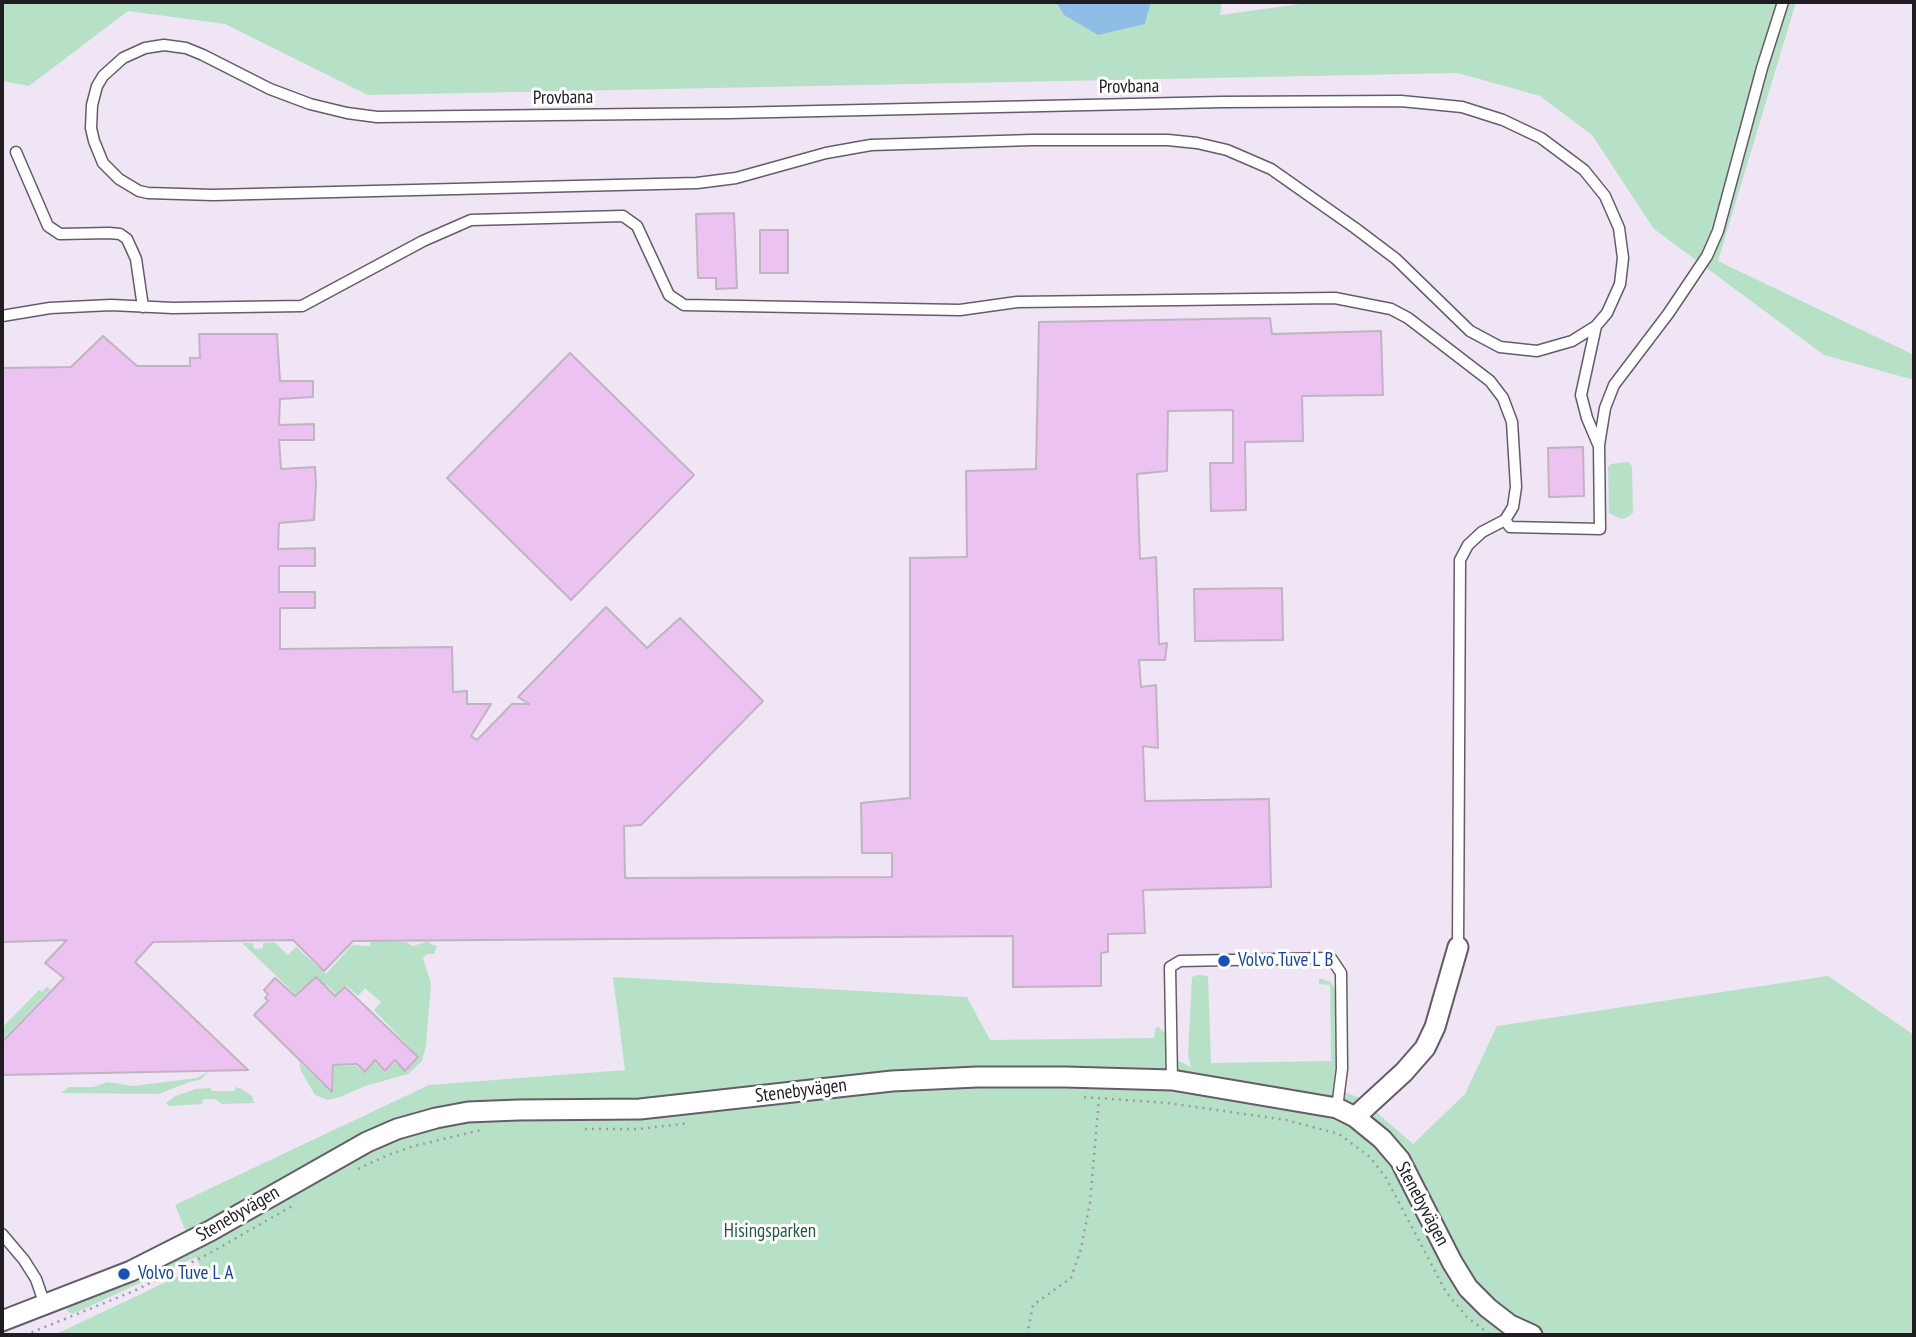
<!DOCTYPE html>
<meta charset="utf-8">
<style>
body{margin:0}
#map{position:relative;width:1916px;height:1337px;overflow:hidden;background:#efe5f5;font-family:"PT Sans Narrow",sans-serif}
canvas{display:block}
.frame{position:absolute;inset:0;border:4px solid #201c22;pointer-events:none}
</style>
<div id="map">
<canvas width="1916" height="1337"></canvas>
<div class="frame"></div>
</div>
<script>
const context = document.querySelector('canvas').getContext('2d');
context.lineJoin = 'round';
function fillPath(path, color) { context.fillStyle = color; context.fill(path, 'evenodd'); }
const toPath = rows => new Path2D(rows.map(r => 'M' + r).join(''));
function trace(path, color, width, dash) { context.strokeStyle = color; context.lineWidth = width; context.lineCap = dash ? 'butt' : 'round'; context.setLineDash(dash || []); context.stroke(path); }
function write(font, color, halo, rows, align = 'center') {
  context.font = font + ' "PT Sans Narrow",sans-serif'; context.lineWidth = 6; context.setLineDash([]); context.textBaseline = 'middle'; context.strokeStyle = halo; context.fillStyle = color; for (const [text, x, y, turn = 0] of rows) {
    context.save(); context.translate(x, y); context.rotate((+turn || 0) * Math.PI / 180); context.textAlign = isNaN(turn) ? turn : align; if (halo) context.strokeText(text, 0, 0); context.fillText(text, 0, 0); context.restore();
  }
}
fillPath(toPath([
 [2,2,1056,2,1064,15,1145,24,1151,2,1222,2,1220,15,1315,2,1796,2,1718,261,1914,355,1914,380,1824,355,1654,229,1592,135,1540,96,1458,73,368,95,225,24,128,11,29,86,2,81],
 [1626,462,1630,463,1632,467,1633,513,1626,518,1621,519,1609,513,1608,467,1611,464],
 [429,941,430,944,437,946,434,954,427,954,423,958,431,984,426,1046,422,1061,408,1074,365,1086,340,1097,328,1100,315,1095,301,1071,299,1062,333,1094,334,1066,356,1066,365,1073,375,1062,385,1073,395,1062,406,1072,419,1057,374,1010,381,1002,365,988,358,996,346,985,336,994,327,985,317,993,307,984,295,994,242,943,253,943,254,949,263,948,263,943,274,942,288,955,296,947,326,974,352,945,370,946,371,942,406,942,413,946],
 [1198,975,1208,976,1211,1063,1331,1061,1330,985,1319,984,1319,978,1331,982,1335,989,1338,1067,1336,1084,1333,1088,1360,1098,1413,1144,1465,1094,1497,1026,1828,976,1914,1035,1914,1335,54,1335,200,1266,196,1257,73,1314,67,1311,68,1306,131,1279,193,1249,175,1205,429,1085,625,1070,613,977,967,997,990,1040,1154,1038,1156,1027,1158,1027,1167,1034,1165,1054,1191,1067,1188,1055,1192,977],
 [47,986,50,990,2,1040,2,1028,39,990,42,992],
 [209,1071,200,1080,189,1082,159,1094,61,1093,69,1087,93,1087,108,1082,133,1086,197,1078],
 [235,1087,242,1089,252,1096,254,1103,222,1104,215,1099,203,1099,202,1104,169,1106,166,1103,175,1096,196,1089,211,1088,211,1091,235,1091]
]), '#b7e1c6');
fillPath(toPath([
 [1056,2,1151,2,1145,24,1098,35,1064,15]
]), '#90bde6');
const building = toPath([
 [734,213,737,288,716,289,716,278,698,278,696,214,734,213],
 [760,230,788,230,788,273,760,273,760,230],
 [1270,318,1272,334,1381,331,1383,395,1302,396,1303,441,1245,442,1246,510,1211,511,1210,463,1233,463,1233,410,1168,411,1167,471,1137,474,1140,559,1156,557,1159,644,1167,643,1165,660,1139,660,1141,687,1156,685,1158,748,1143,746,1145,801,1269,799,1271,887,1143,890,1145,933,1108,934,1108,952,1101,953,1101,986,1013,987,1013,936,353,941,324,971,293,940,153,942,135,962,248,1070,2,1075,2,1042,64,978,45,963,67,940,2,942,2,368,71,367,103,336,137,366,190,366,190,358,200,358,199,334,277,334,280,381,313,381,313,397,280,399,279,425,314,424,314,440,279,440,281,469,315,467,316,483,314,520,279,523,278,549,315,548,315,566,279,566,279,592,315,592,315,608,280,608,280,649,452,647,453,692,467,691,467,704,491,704,471,736,477,740,512,704,529,704,518,697,606,607,647,648,680,618,763,701,641,825,624,826,625,878,892,877,892,853,862,853,861,803,910,798,910,558,967,557,966,471,1036,469,1039,322,1270,318],
 [570,353,694,475,571,600,447,478,570,353],
 [1583,447,1584,496,1549,497,1548,448,1583,447],
 [1282,588,1283,640,1195,641,1194,589,1282,588],
 [316,977,335,996,345,987,418,1057,405,1071,395,1060,385,1071,375,1060,365,1072,357,1064,333,1065,332,1092,254,1015,268,1001,265,998,268,994,264,990,275,978,295,996,316,977]
]);
fillPath(building, '#ecc3f0');
trace(building, '#c0b3c2', 2);
const lane = toPath([
 [164,45,186,48,203,55,270,89,310,104,347,113,377,117,729,113,1222,102,1401,101,1462,107,1503,120,1541,138,1584,170,1605,196,1619,228,1623,258,1620,284,1607,313,1596,326,1572,341,1537,351,1500,347,1470,331,1396,259,1355,228,1271,169,1227,150,1197,143,1168,140,1032,140,871,145,826,153,736,178,697,183,213,195,148,193,139,191,119,179,103,163,94,141,91,128,92,105,97,86,103,76,123,58,145,48,164,45],
 [16,152,48,226,60,234,109,233,120,234,127,239,136,259,143,307],
 [2,316,50,308,111,305,173,308,302,306,423,241,471,220,623,216,637,226,669,295,684,305,960,310,1017,302,1335,298,1391,309,1408,318,1490,381,1503,398,1512,422,1516,487,1513,507,1505,520,1482,532,1468,545,1460,560,1458,947],
 [1596,326,1581,395,1587,418,1598,444],
 [1505,520,1510,527,1600,529,1599,445,1605,408,1614,385,1668,314,1707,256,1718,231,1762,68,1783,2],
 [1172,1080,1170,967,1180,961,1331,958,1341,973,1342,1069,1337,1108],
 [2,1234,24,1260,36,1279,45,1305]
]);
const street = toPath([
 [1355,1117,1404,1072,1425,1048,1435,1027,1458,947],
 [2,1321,131,1271,210,1231,367,1142,397,1129,436,1118,468,1112,518,1110,640,1109,892,1081,977,1077,1065,1077,1172,1080,1337,1108,1355,1117,1382,1139,1400,1160,1452,1262,1468,1288,1488,1308,1510,1325,1532,1335]
]);
trace(lane, '#655c6a', 13);
trace(street, '#655c6a', 23);
trace(toPath([
 [1084,1097,1167,1103,1286,1120,1339,1134,1370,1157,1386,1178,1446,1292,1467,1317,1490,1335],
 [585,1129,639,1129,690,1123],
 [358,1169,388,1155,414,1146,481,1130],
 [25,1335,134,1291,210,1253,294,1205],
 [1027,1335,1033,1305,1071,1278,1081,1249,1090,1202,1099,1099]
]), '#a099a5', 2.5, [2, 5]);
trace(lane, '#fff', 10);
trace(street, '#fff', 19);
for (const [x, y, r, color] of [
 [1224,961,7,"#1a4fb4"],
 [124,1274,7,"#1a4fb4"]
]) { const dot = new Path2D(); dot.arc(x, y, r, 0, 2 * Math.PI); context.fillStyle = color; context.fill(dot); trace(dot, '#fff', 2.5); }
write('19px', '#201c22', '#fff', [
 ["Provbana",1129,87,-1],
 ["Provbana",563,98,-1],
 ["Stenebyvägen",801,1091,-7],
 ["Stenebyvägen",1422,1204,62],
 ["Stenebyvägen",238,1214,-30]
]);
write('19px', '#164399', '#fff', [
 ["Volvo Tuve L B",1238,961],
 ["Volvo Tuve L A",138,1274]
], 'left');
write('19px', '#1d5c3b', '#fff', [
 ["Hisingsparken",770,1232]
]);
</script>
